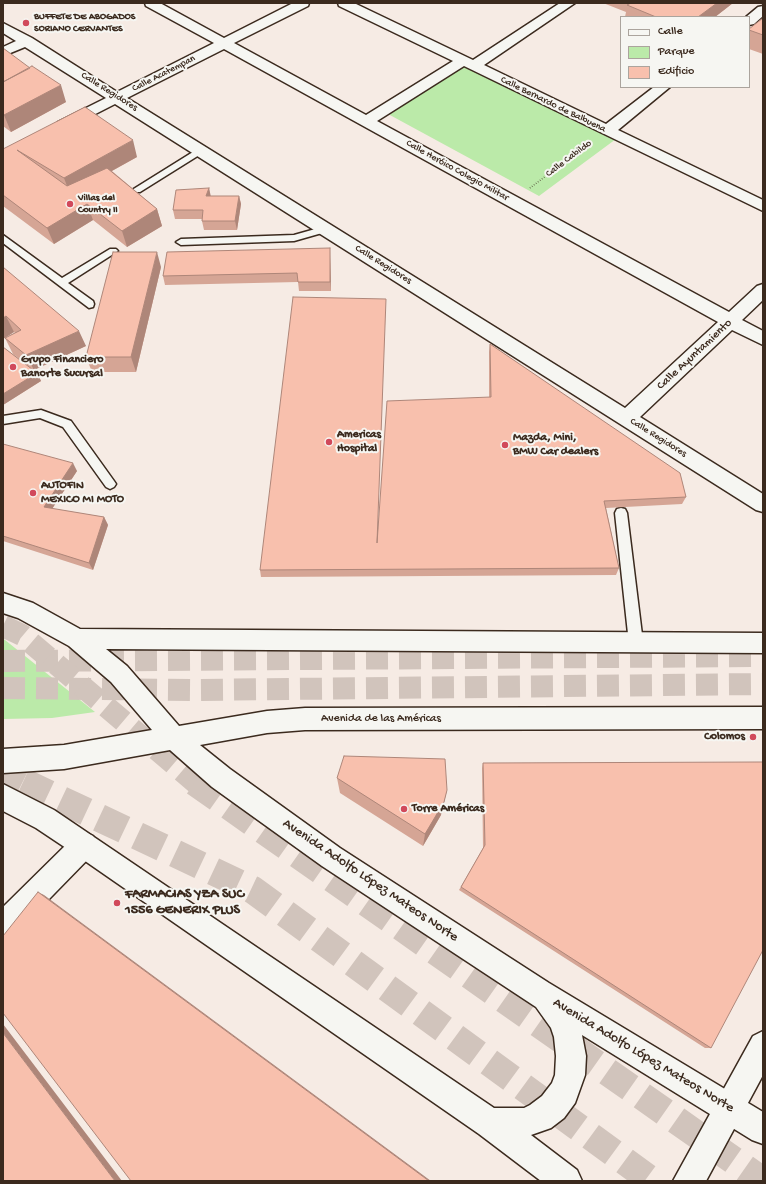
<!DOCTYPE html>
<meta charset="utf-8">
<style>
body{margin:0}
#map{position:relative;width:766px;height:1184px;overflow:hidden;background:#f6ebe4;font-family:"Gochi Hand",sans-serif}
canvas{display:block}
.frame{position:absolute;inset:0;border:4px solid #3b2a1e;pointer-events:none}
.legend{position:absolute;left:620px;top:16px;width:130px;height:72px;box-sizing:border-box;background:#f6f6f2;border:1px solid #aba49d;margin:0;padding:5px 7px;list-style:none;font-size:12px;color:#3b2a1e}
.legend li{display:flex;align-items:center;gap:8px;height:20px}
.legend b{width:20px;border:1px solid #aba49d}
</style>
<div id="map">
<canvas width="766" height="1184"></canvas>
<div class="frame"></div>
<ul class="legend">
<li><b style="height:5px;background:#f6f6f2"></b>Calle</li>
<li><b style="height:11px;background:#bbeaa9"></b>Parque</li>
<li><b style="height:11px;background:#f8c0ad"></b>Edificio</li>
</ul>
</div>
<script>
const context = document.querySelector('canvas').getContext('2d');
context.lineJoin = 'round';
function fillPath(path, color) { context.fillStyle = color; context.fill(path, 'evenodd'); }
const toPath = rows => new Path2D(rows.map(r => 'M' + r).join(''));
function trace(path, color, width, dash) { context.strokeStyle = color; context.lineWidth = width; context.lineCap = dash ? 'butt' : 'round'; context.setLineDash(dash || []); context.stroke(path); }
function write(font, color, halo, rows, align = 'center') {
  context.font = font + ' "Gochi Hand",sans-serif'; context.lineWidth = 4; context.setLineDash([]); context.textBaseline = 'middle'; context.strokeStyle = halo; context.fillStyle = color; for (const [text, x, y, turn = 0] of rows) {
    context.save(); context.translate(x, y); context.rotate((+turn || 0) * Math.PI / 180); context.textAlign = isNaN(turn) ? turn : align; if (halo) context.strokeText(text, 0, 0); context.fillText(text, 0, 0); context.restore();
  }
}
fillPath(toPath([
 [456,61,616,139,539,196,377,108],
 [3,639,5,640,95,712,52,718,3,719]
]), '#bbeaa9');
trace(toPath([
 [3,661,763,656],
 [3,688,192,690,763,684]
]), '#d1c4bc', 22, [22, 11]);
trace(toPath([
 [3,626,22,635,196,783],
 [3,772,25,783]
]), '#d1c4bc', 22, [22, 11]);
trace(toPath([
 [23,782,253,890,652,1181],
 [195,782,763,1181]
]), '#d1c4bc', 28, [28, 14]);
const lane = toPath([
 [201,147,205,150,204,152,140,192,134,192,132,190,201,147],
 [326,226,329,227,331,229,329,231,294,241,181,245,176,242,181,239,294,235,326,226],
 [3,235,62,278,110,249,116,249,118,251,68,283,93,301,94,304,93,307,89,308,3,243,3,235],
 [41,410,71,421,114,481,116,484,114,487,110,489,106,487,63,427,40,418,3,424,3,416,41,410],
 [621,508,625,509,627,513,643,643,641,647,636,649,631,647,629,643,615,513,617,509,621,508]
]);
const street = toPath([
 [145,3,160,3,224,38,293,3,309,3,308,6,234,43,366,115,453,61,339,6,338,3,354,3,473,60,560,3,575,3,484,65,606,124,654,87,670,87,618,130,763,200,763,211,464,66,377,121,729,312,757,286,763,284,763,300,742,320,763,331,763,345,732,330,640,417,763,494,763,512,756,510,115,104,68,128,58,128,56,125,58,122,106,98,25,47,3,56,3,47,16,41,3,33,3,23,32,38,117,92,214,43,146,6,145,3],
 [224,49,718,322,625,408,127,98,224,49],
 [763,6,763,16,754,24,749,25,749,17,746,17,758,7,763,6],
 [84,832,93,836,97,845,93,854,13,936,3,940,3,907,75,836,84,832],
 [763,1031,763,1075,706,1181,673,1181,753,1036,763,1031]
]);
const secondary = toPath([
 [3,593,33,603,80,629,763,633,763,653,106,649,127,666,179,726,267,711,305,708,763,707,763,729,305,730,267,733,200,745,230,769,340,848,549,983,763,1112,763,1144,752,1140,582,1035,586,1056,585,1075,575,1103,564,1118,551,1128,531,1135,577,1170,582,1181,541,1181,479,1134,75,854,36,828,3,811,3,784,54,810,494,1108,524,1108,530,1105,542,1096,552,1083,555,1075,556,1056,554,1037,551,1028,536,1007,322,866,212,787,170,750,64,769,3,773,3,749,64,745,152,730,111,682,69,646,18,618,3,613,3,593]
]);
trace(lane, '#3b2a1e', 3);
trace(street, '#3b2a1e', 3);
trace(secondary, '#3b2a1e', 3);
trace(toPath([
 [530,188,590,143]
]), '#3b2a1e', 1.5, [0.5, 2]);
fillPath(lane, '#f6f6f2');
fillPath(street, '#f6f6f2');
fillPath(secondary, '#f6f6f2');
fillPath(toPath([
 [603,3,733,3,715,17,625,17,626,12],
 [763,18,763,54,749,49,749,29],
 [3,48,66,102,11,132,3,126],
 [3,149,137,157,112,171,157,209,162,226,127,247,93,220,54,244,3,206],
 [209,188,210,196,239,196,241,204,237,230,204,230,202,221,202,219,175,219,173,210],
 [330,248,331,291,299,291,298,282,165,285,163,276],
 [3,267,86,346,34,370,37,373,41,381,3,405,3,347,31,368,13,354,5,338,15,333,14,332,3,339],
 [161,267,136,372,92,372,86,357],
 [490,344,686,497,682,504,606,508,619,568,616,575,261,577,260,570,378,533,489,397,489,352],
 [3,444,77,471,52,509,104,517,108,525,93,570,3,541],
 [483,763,711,1048,705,1048,459,890,483,848,482,768],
 [337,778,441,815,423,846,340,793]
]), '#d5a595');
fillPath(toPath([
 [717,3,733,3,715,17,698,17],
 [61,85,66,102,11,132,4,115],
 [133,140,137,157,70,194,64,178],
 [209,188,211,197,206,196],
 [239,196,241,204,237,230,235,221],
 [87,204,93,220,54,244,47,228],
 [157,209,162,226,127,247,122,231],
 [330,248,330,256,331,291,330,282],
 [157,252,161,267,136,372,131,357],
 [6,316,14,332,3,339,3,318],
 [79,331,86,346,34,370,26,355],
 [37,373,41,381,3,405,3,394],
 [73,463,77,471,48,515,44,507],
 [104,517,108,525,93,570,89,563],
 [447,790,441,815,423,846,425,834],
 [38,892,44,895,431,1181,429,1181],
 [3,1024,122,1181,115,1181,3,1033]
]), '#ae8679');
const building = toPath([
 [631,3,717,3,698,17,656,17,627,5,631,3],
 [763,18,763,35,749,30,749,29,763,18],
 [3,48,30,68,3,82,3,48],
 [32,66,61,85,4,115,3,114,3,82,32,66],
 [85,107,133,140,64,178,17,150,67,186,107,168,157,209,122,231,87,204,47,228,3,195,3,149,85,107],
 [209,188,206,196,239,196,235,221,202,221,203,210,173,210,176,190,209,188],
 [330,248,330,282,298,282,297,273,163,276,167,252,330,248],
 [113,252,157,252,131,357,86,357,113,252],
 [3,267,79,331,26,355,5,338,21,330,6,316,3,318,3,267],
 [293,297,386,299,377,543,387,401,491,397,490,344,680,473,686,497,604,501,619,568,260,570,293,297],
 [3,347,37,373,3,394,3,347],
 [3,444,73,463,44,507,104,517,89,563,3,536,3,444],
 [344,756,445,759,447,790,444,802,425,834,337,778,344,756],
 [763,762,763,950,711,1048,461,887,485,845,483,763,763,762],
 [38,892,429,1181,131,1181,3,1013,3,936,38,892],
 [3,1033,115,1181,3,1181,3,1033]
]);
fillPath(building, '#f8c0ad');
trace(building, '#ae8679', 1);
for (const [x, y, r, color] of [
 [26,23,4,"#d1495b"],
 [70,204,4,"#d1495b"],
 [13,367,4,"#d1495b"],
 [329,442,4,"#d1495b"],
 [505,445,4,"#d1495b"],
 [33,493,4,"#d1495b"],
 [753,737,4,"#d1495b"],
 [404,809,4,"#d1495b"],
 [117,903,4,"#d1495b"]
]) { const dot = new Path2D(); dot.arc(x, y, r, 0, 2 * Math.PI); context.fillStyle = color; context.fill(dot); trace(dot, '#f6f6f2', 1.5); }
write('bold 10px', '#3b2a1e', '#f6f6f2', [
 ["BUFFETE DE ABOGADOS",34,17],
 ["SORIANO CERVANTES",34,29],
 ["Villas del",78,198],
 ["Country II",78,210]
], 'left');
write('10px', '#3b2a1e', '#f6f6f2', [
 ["Calle Acatempan",164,74,-27],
 ["Calle Regidores",109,92,32],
 ["Calle Bernardo de Balbuena",553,105,26],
 ["Calle Cabildo",569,159,-37],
 ["Calle Heróico Colegio Militar",457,171,29],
 ["Calle Regidores",383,265,32],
 ["Calle Regidores",658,438,32]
]);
write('12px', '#3b2a1e', '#f6f6f2', [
 ["Calle Ayuntamiento",695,355,-43],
 ["Avenida de las Américas",381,719]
]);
write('bold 12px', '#3b2a1e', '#f6f6f2', [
 ["Grupo Financiero",21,360],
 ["Banorte Sucursal",21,374],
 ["Americas",337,435],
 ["Hospital",337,449],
 ["Mazda, Mini,",513,438],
 ["BMW Car dealers",513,452],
 ["AUTOFIN",41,486],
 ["MEXICO MI MOTO",41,500],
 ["Colomos",745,737,"right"],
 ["Torre Américas",412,809]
], 'left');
write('14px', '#3b2a1e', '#f6f6f2', [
 ["Avenida Adolfo López Mateos Norte",370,881,34],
 ["Avenida Adolfo López Mateos Norte",643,1056,31]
]);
write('bold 14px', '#3b2a1e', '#f6f6f2', [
 ["FARMACIAS YZA SUC",125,895],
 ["1556 GENERIX PLUS",125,911]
], 'left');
</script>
